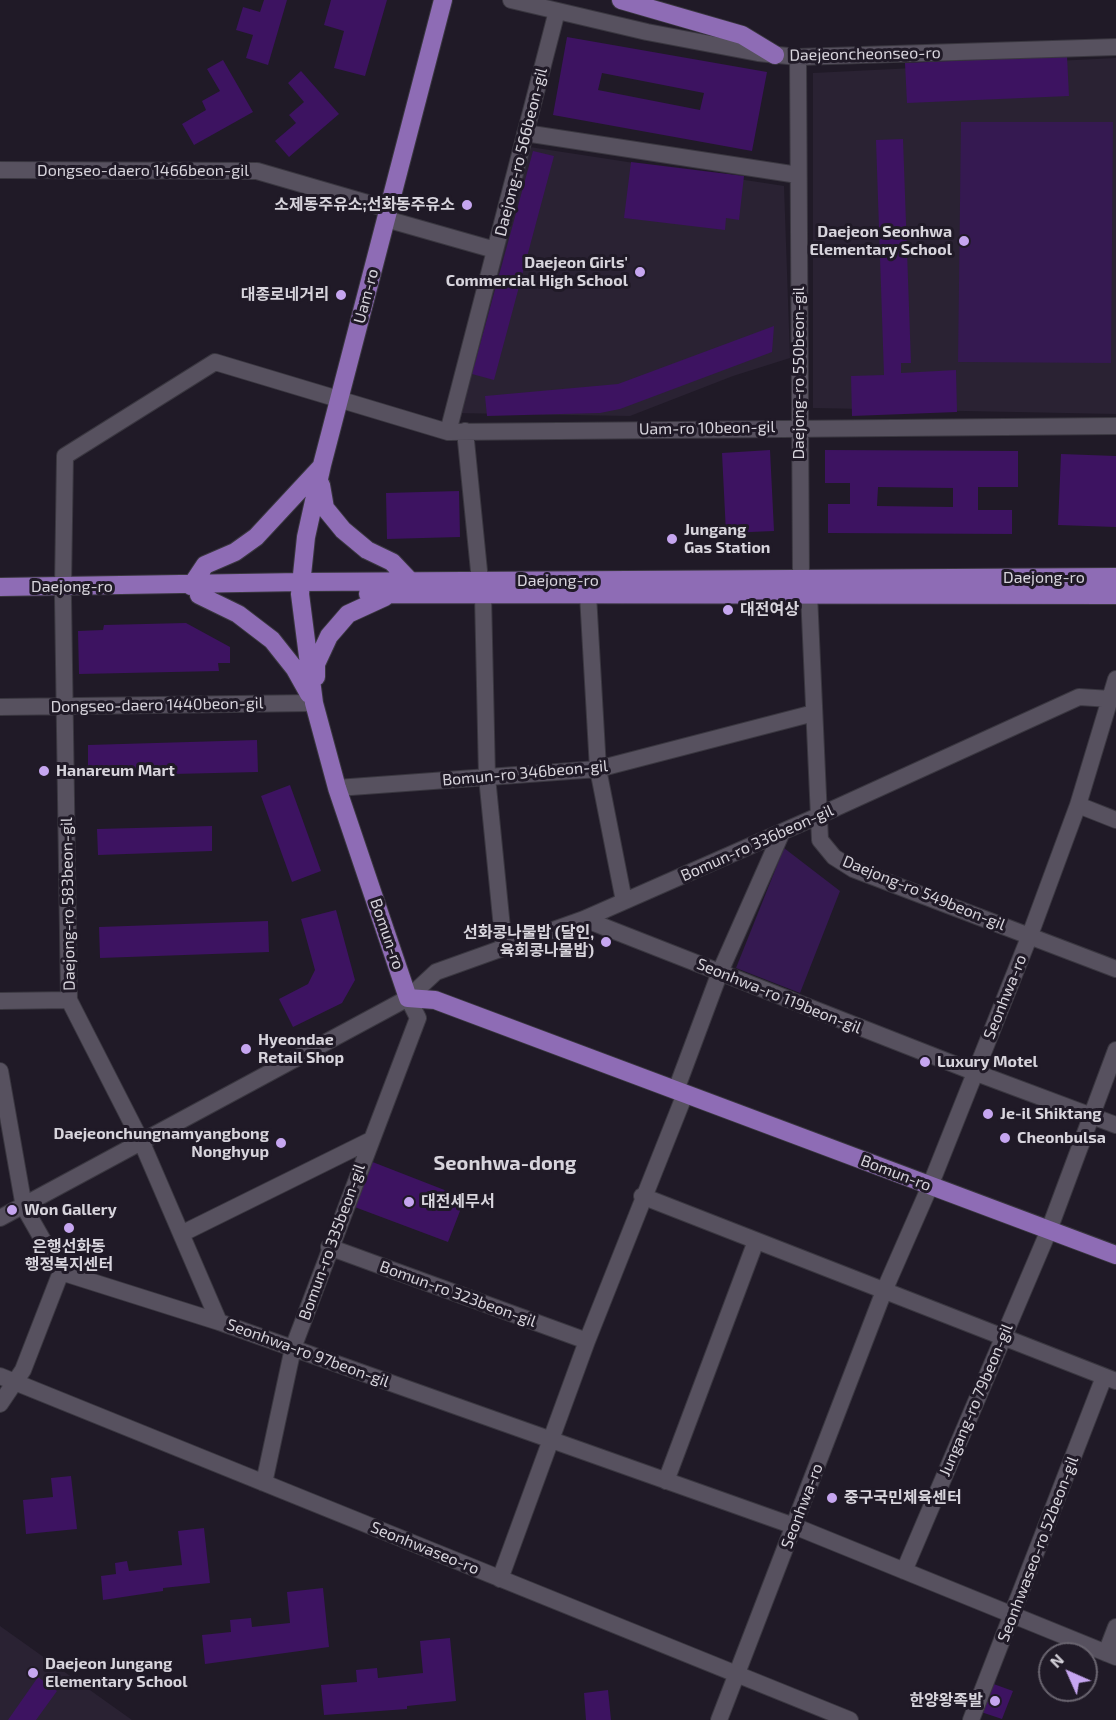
<!DOCTYPE html>
<meta charset="utf-8">
<style>
body{margin:0}
#map{position:relative;width:1116px;height:1720px;overflow:hidden;background:#201a27;font-family:"Exo 2",sans-serif}
canvas{display:block}
.north{position:absolute;left:1038px;top:1642px;width:60px;height:60px;box-sizing:border-box;background:#201a27;border:2px solid #69646f;border-radius:50%;rotate:315deg;font-size:16px;font-weight:700;line-height:24px;text-align:center;color:#d7d4dc}
.north::after{content:'';display:block;margin:auto;width:21px;height:27px;background:#c6a6f0;clip-path:polygon(50% 0,100% 100%,50% 72%,0 100%)}
</style>
<div id="map">
<canvas width="1116" height="1720"></canvas>
<div class="north">N</div>
</div>
<script>
const context = document.querySelector('canvas').getContext('2d');
context.lineJoin = 'round';
function fillPath(path, color) { context.fillStyle = color; context.fill(path, 'evenodd'); }
const toPath = rows => new Path2D(rows.map(r => 'M' + r).join(''));
function trace(path, color, width, dash) { context.strokeStyle = color; context.lineWidth = width; context.lineCap = dash ? 'butt' : 'round'; context.setLineDash(dash || []); context.stroke(path); }
function write(font, color, halo, rows, align = 'center') {
  context.font = font + ' "Exo 2","Noto Sans KR",sans-serif'; context.lineWidth = 6; context.setLineDash([]); context.textBaseline = 'middle'; context.strokeStyle = halo; context.fillStyle = color; for (const [text, x, y, turn = 0] of rows) {
    context.save(); context.translate(x, y); context.rotate((+turn || 0) * Math.PI / 180); context.textAlign = isNaN(turn) ? turn : align; if (halo) context.strokeText(text, 0, 0); context.fillText(text, 0, 0); context.restore();
  }
}
fillPath(toPath([
 [1116,58,1116,414,813,408,813,73],
 [530,147,784,186,790,358,733,376,630,416,453,413],
 [0,1626,132,1720,0,1720]
]), '#2a2233');
fillPath(toPath([
 [961,122,1113,122,1111,363,958,362],
 [784,848,840,891,800,993,736,968]
]), '#351951');
fillPath(toPath([
 [264,0,287,0,268,65,246,58,253,35,236,30,243,7,260,12],
 [331,0,387,0,365,76,334,68,344,31,324,25],
 [567,37,767,72,752,151,553,115],
 [602,73,704,93,700,110,598,90],
 [1067,56,1069,96,907,103,905,63],
 [223,60,253,112,194,145,182,124,206,110,202,101,220,91,207,69],
 [301,71,339,114,289,157,275,141,296,123,289,115,304,102,288,83],
 [903,139,911,363,901,363,901,373,956,370,957,412,852,416,851,376,884,375,876,140],
 [533,151,554,156,494,380,472,374],
 [631,162,744,176,739,220,726,218,725,230,624,218],
 [774,326,772,352,620,409,600,413,487,416,485,396,618,384],
 [770,450,774,531,726,533,722,453],
 [825,450,1018,451,1018,487,978,487,978,510,1012,510,1012,534,828,533,828,504,850,504,850,483,825,483],
 [878,487,953,488,953,507,877,506],
 [1061,454,1116,456,1116,527,1058,525],
 [459,491,460,537,387,539,386,493],
 [186,623,230,647,230,663,218,663,219,671,79,674,78,631,103,630,104,625],
 [257,740,258,772,88,776,88,745],
 [290,785,321,871,292,882,261,796],
 [212,826,212,851,98,855,97,829],
 [336,910,355,980,342,1003,293,1027,279,999,308,984,315,970,301,919],
 [268,921,269,952,100,958,99,927],
 [370,1161,465,1198,448,1242,352,1206],
 [71,1476,77,1529,26,1534,23,1500,53,1497,51,1478],
 [204,1528,210,1583,163,1588,163,1591,103,1600,101,1576,116,1574,115,1563,127,1561,129,1571,182,1565,178,1531],
 [323,1588,329,1647,205,1664,202,1635,231,1632,230,1620,251,1618,252,1627,290,1623,287,1592],
 [450,1638,456,1701,407,1706,407,1709,324,1715,321,1685,357,1682,356,1670,377,1668,378,1678,423,1673,420,1641],
 [38,1677,57,1691,36,1720,8,1720],
 [988,1682,1013,1691,1002,1719,978,1711],
 [608,1690,611,1720,586,1720,584,1693]
]), '#3d1361');
const minor = toPath([
 [511,0,647,32,758,53,798,57,1116,47],
 [798,57,801,580],
 [525,133,798,175],
 [0,170,257,171,388,209],
 [386,219,495,250],
 [465,431,480,581],
 [448,432,557,11],
 [63,587,65,456,215,362,448,432,1116,426],
 [809,594,820,840,834,857,853,869,1116,969],
 [483,595,487,777,504,948],
 [588,595,598,769,624,901],
 [63,597,69,1000,142,1143,219,1322],
 [0,707,314,703],
 [337,788,598,769,814,713],
 [1078,805,1116,820],
 [584,919,974,1072,1116,1125],
 [0,1001,69,1000],
 [0,1071,24,1207,61,1272],
 [676,1090,720,972,782,832],
 [642,1196,1116,1381],
 [0,1218,408,998,436,972,584,919,818,816,1079,697,1111,699],
 [183,1233,369,1141],
 [329,1247,587,1341],
 [61,1272,219,1322,794,1526,1116,1657],
 [0,1376,850,1720],
 [0,1404,23,1370,61,1272],
 [666,1481,756,1241],
 [264,1483,293,1348,418,1018,408,998],
 [904,1571,1049,1230,1116,1050],
 [500,1579,587,1341,685,1094],
 [1106,1653,1116,1627],
 [719,1720,884,1291,930,1186,1030,935,1078,805,1116,679],
 [971,1720,1104,1377]
]);
const major = toPath([
 [443,0,322,465,306,537,300,594,314,703,337,788,408,998,435,1000,1116,1255],
 [621,0,742,35,775,55],
 [321,485,325,508,343,530,367,550,392,562,411,582],
 [191,586,205,565,235,552,256,537,321,467],
 [0,587,301,582,1116,577],
 [368,594,1116,595],
 [199,595,238,614,272,640,295,669,309,694],
 [316,677,316,664,329,636,348,614,385,597]
]);
trace(minor, '#3a3740', 18);
trace(major, '#3a3740', 20);
trace(minor, '#57515f', 16);
trace(major, '#8e6cb5', 18);
for (const [x, y, r, color] of [
 [467,205,6,"#c6a6f0"],
 [964,241,6,"#c6a6f0"],
 [640,272,6,"#c6a6f0"],
 [341,295,6,"#c6a6f0"],
 [672,539,6,"#c6a6f0"],
 [728,610,6,"#c6a6f0"],
 [44,771,6,"#c6a6f0"],
 [606,942,6,"#c6a6f0"],
 [246,1049,6,"#c6a6f0"],
 [925,1062,6,"#c6a6f0"],
 [988,1114,6,"#c6a6f0"],
 [1005,1138,6,"#c6a6f0"],
 [281,1143,6,"#c6a6f0"],
 [409,1202,6,"#c6a6f0"],
 [12,1210,6,"#c6a6f0"],
 [69,1228,6,"#c6a6f0"],
 [832,1498,6,"#c6a6f0"],
 [33,1673,6,"#c6a6f0"],
 [995,1701,6,"#c6a6f0"]
]) { const dot = new Path2D(); dot.arc(x, y, r, 0, 2 * Math.PI); context.fillStyle = color; context.fill(dot); trace(dot, '#201a27', 2); }
write('16px', '#d7d4dc', '#201a27', [
 ["Daejeoncheonseo-ro",865,54,-1],
 ["Daejong-ro 566beon-gil",521,152,-76],
 ["Dongseo-daero 1466beon-gil",143,171],
 ["Uam-ro",366,296,-75],
 ["Daejong-ro 550beon-gil",799,373,-90],
 ["Uam-ro 10beon-gil",707,428,-1],
 ["Daejong-ro",1044,578],
 ["Daejong-ro",558,581],
 ["Daejong-ro",72,587],
 ["Dongseo-daero 1440beon-gil",157,705,-1],
 ["Bomun-ro 346beon-gil",525,773,-5],
 ["Bomun-ro 336beon-gil",757,843,-24],
 ["Daejong-ro 549beon-gil",924,893,22],
 ["Daejong-ro 583beon-gil",68,904,-91],
 ["Bomun-ro",387,934,71],
 ["Seonhwa-ro 119beon-gil",779,996,22],
 ["Seonhwa-ro",1005,997,-68],
 ["Bomun-ro",896,1173,21],
 ["Bomun-ro 335beon-gil",332,1242,-70],
 ["Bomun-ro 323beon-gil",458,1294,20],
 ["Seonhwa-ro 97beon-gil",308,1353,20],
 ["Jungang-ro 79beon-gil",976,1400,-67],
 ["Seonhwa-ro",802,1506,-69],
 ["Seonhwaseo-ro",425,1548,22],
 ["Seonhwaseo-ro 52beon-gil",1038,1549,-69]
]);
write('bold 16px', '#d7d4dc', '#201a27', [
 ["소제동주유소;선화동주유소",455,205,"right"],
 ["Daejeon Seonhwa",952,232,"right"],
 ["Elementary School",952,250,"right"],
 ["Daejeon Girls'",628,263,"right"],
 ["Commercial High School",628,281,"right"],
 ["대종로네거리",329,295,"right"],
 ["Jungang",684,530],
 ["Gas Station",684,548],
 ["대전여상",740,610],
 ["Hanareum Mart",56,771],
 ["선화콩나물밥 (달인,",594,933,"right"],
 ["육회콩나물밥)",594,951,"right"],
 ["Hyeondae",258,1040],
 ["Retail Shop",258,1058],
 ["Luxury Motel",937,1062],
 ["Je-il Shiktang",1000,1114],
 ["Daejeonchungnamyangbong",269,1134,"right"],
 ["Nonghyup",269,1152,"right"],
 ["Cheonbulsa",1017,1138],
 ["대전세무서",421,1202],
 ["Won Gallery",24,1210],
 ["은행선화동",69,1247,"center"],
 ["행정복지센터",69,1265,"center"],
 ["중구국민체육센터",844,1498],
 ["Daejeon Jungang",45,1664],
 ["Elementary School",45,1682],
 ["한양왕족발",983,1701,"right"]
], 'left');
write('bold 20px', '#d7d4dc', '#201a27', [
 ["Seonhwa-dong",505,1163]
]);
</script>
